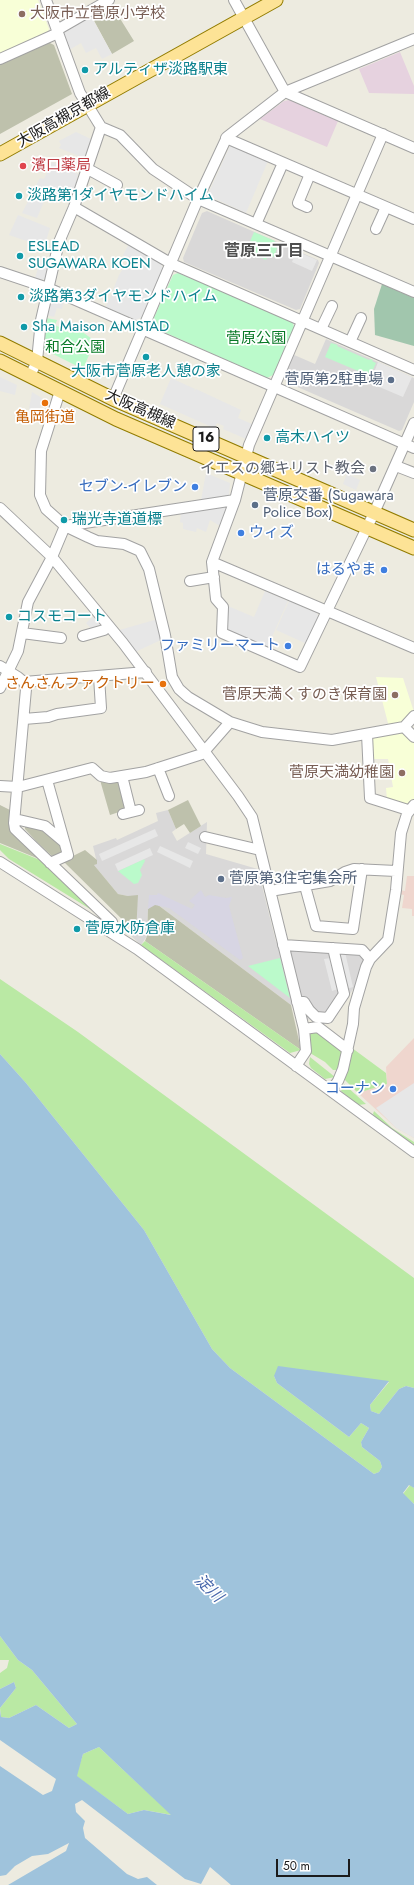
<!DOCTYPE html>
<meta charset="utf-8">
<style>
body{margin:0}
#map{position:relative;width:414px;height:1885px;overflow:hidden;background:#edebe0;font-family:Jost,sans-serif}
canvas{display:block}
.scale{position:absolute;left:276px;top:1859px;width:74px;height:18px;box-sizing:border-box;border:2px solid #1b1b1b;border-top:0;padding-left:5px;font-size:12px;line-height:14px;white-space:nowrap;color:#1b1b1b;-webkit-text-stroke:3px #fff;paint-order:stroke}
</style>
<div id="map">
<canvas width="414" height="1885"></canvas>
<div class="scale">50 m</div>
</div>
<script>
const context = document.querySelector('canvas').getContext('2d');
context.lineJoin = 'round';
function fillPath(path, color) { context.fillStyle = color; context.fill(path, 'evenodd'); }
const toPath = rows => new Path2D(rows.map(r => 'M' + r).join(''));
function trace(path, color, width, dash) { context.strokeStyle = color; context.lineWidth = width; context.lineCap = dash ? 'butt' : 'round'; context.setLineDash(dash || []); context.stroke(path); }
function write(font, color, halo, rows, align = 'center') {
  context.font = font + ' Jost,"Noto Sans JP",sans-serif'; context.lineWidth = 3.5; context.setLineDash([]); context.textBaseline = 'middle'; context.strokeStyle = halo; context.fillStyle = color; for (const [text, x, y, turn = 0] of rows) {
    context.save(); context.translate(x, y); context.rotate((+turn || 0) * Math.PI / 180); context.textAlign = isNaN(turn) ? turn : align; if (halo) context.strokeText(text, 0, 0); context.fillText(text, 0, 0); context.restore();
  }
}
fillPath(toPath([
 [207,211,318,260,319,263,300,309,296,310,184,262,183,258,202,213],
 [326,339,414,378,414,402,402,430,399,431,286,382,283,375,292,354,315,364],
 [168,810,176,829,172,832,177,841,207,822,206,854,261,870,262,873,259,874,276,942,363,947,370,955,358,981,332,1023,305,1019,302,1009,291,1005,158,905,148,909,147,936,141,945,129,934,136,933,128,896,118,894,94,865,97,863,93,846,116,838,117,840,158,821,156,813]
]), '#d9d8d8');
fillPath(toPath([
 [407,876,414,876,414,916,412,916,412,909,402,908,404,895,399,894,400,890,405,891],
 [414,1038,414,1138,396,1128,358,1093,387,1084,386,1067]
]), '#efd6ce');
fillPath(toPath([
 [400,52,414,86,414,94,369,93,359,69],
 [289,100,338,121,327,147,260,119,284,101]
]), '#e6d2df');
fillPath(toPath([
 [0,0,38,0,49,29,47,34,0,54],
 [376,677,403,678,414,712,404,723,389,727],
 [402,730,414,741,414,802,410,807,387,800,386,788,393,787,388,759,372,759,371,735]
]), '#f8ffd7');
fillPath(toPath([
 [111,4,134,41,112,54,91,15],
 [48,42,54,45,72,94,0,134,0,64],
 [100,780,120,782,125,810,110,815],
 [188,800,201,826,190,833,184,824,176,829,168,810],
 [0,805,10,810,10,821,44,861,0,843],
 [25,826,44,828,62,845,64,852,52,856,37,842,25,829],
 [85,850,97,860,97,864,94,865,118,894,128,896,138,895,136,933,63,861],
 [154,904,158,905,291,1005,301,1050,145,941,147,936,148,909]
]), '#bec1ac');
fillPath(toPath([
 [0,844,45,862,91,908,90,909,9,859,0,850],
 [145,941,301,1050,290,1053,141,945],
 [0,979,78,1032,414,1278,414,1388,406,1386,399,1389,379,1414,371,1411,370,1405,389,1382,274,1376,277,1383,349,1437,361,1423,369,1428,361,1442,362,1447,380,1461,382,1467,379,1472,374,1474,230,1368,212,1349,144,1230,26,1083,0,1054],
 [319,1031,343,1049,341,1070,333,1070,325,1062,310,1053,308,1035,311,1032],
 [352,1048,386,1073,387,1084,358,1093,345,1080,343,1075],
 [310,1057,335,1077,325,1079,311,1068,309,1064],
 [344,1084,366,1104,358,1105,341,1091],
 [374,1111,392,1128,414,1142,414,1150,375,1117,373,1114],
 [410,1485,414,1488,414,1504,403,1494],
 [0,1636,18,1660,32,1670,77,1724,69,1728,36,1705,9,1718,1,1717,0,1708,16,1688,14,1682,0,1689,0,1673,7,1668,9,1660,0,1660],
 [99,1747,119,1766,172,1815,144,1810,128,1814,76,1776,83,1754]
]), '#bae9a4');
fillPath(toPath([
 [382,284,414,298,414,346,375,335,374,309]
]), '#a1c6ad');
fillPath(toPath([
 [254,232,275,241,273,246,277,248,274,257,268,254,266,260,246,251],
 [178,273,292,321,295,329,275,374,267,378,155,328,152,322,173,275],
 [46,318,57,320,55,325,71,333,74,326,95,341,83,369,45,350,42,344],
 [331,343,338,345,337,346,369,360,370,359,373,360,372,361,376,363,370,376,325,357],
 [144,859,145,861,140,870,142,875,138,883,134,884,118,871],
 [280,958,290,998,248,966]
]), '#bbfacb');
fillPath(toPath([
 [91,16,112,54,102,59,96,48,86,53,81,43,69,50,63,36,65,31],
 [76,132,91,139,84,158,59,148,61,145,59,141],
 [234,145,268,161,246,213,211,197,209,192,230,146],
 [52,162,78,174,72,200,67,196,62,199,48,192,37,218,22,213,40,178,44,179],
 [18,215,50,228,44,247,9,235],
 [129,244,160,262,163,268,142,317,136,320,106,307,119,275,129,259,123,255],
 [296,251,317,260,312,271,292,262],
 [40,262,51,265,48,277,42,280,35,278],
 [56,297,64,301,62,309,57,308,54,317,46,315,50,300],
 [378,362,412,377,403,397,370,383],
 [0,377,17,385,15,395,0,391],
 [171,378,195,389,194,392,196,389,241,410,238,418,252,424,246,439,223,429,224,426,217,423,214,428,160,404],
 [32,392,42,398,40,411,29,409],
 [206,473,230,483,229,496,201,500],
 [347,474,360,480,356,490,343,484],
 [227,506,220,526,210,520,206,532,197,528,196,532,183,529,183,523,180,522,181,512],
 [265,591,288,601,267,648,230,632,227,627,228,606,254,617],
 [289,601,317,613,319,619,307,644,276,630],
 [95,615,103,623,102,627,93,631,86,623],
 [158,619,163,639,133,653,116,631],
 [155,829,158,836,102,861,99,854],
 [188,842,201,848,198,854,185,848],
 [160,846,193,861,190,868,157,852],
 [150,848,153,855,118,871,115,864],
 [345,952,353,987,346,989,338,953],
 [331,958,338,989,332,991,324,959],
 [414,1083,414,1138,396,1128,376,1108]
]), '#e7e7e7');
fillPath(toPath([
 [201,890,205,897,209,895,226,898,232,897,229,906,243,958,240,960,169,908,155,905,148,909,149,895,157,895,158,893,192,909,195,905,189,901]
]), '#d7d5e3');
fillPath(toPath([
 [0,1054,26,1083,144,1230,212,1349,230,1368,374,1474,379,1472,382,1467,380,1461,362,1447,361,1442,369,1428,361,1423,349,1437,277,1383,274,1376,278,1366,389,1381,370,1405,371,1411,379,1414,399,1389,406,1386,414,1388,414,1488,409,1485,403,1493,414,1504,414,1885,231,1885,210,1867,201,1884,185,1879,82,1800,75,1804,76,1812,85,1821,83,1828,85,1838,127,1874,138,1879,147,1877,157,1885,8,1885,66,1851,69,1843,48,1854,32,1856,15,1866,6,1875,0,1876,0,1766,43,1795,52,1791,56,1779,0,1740,0,1710,1,1717,9,1718,36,1705,69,1728,77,1724,32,1670,18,1660,0,1636],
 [99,1747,119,1766,171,1815,144,1810,128,1814,77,1776,83,1754],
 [14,1682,16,1688,0,1708,0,1689]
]), '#9fc3dc');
const minor = toPath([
 [234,0,285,92,414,148],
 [57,30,109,0],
 [0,59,58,33],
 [101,127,120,135,153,169,198,199,414,292],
 [383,134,249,445,235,500,212,562,414,648],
 [226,138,414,219],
 [86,168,117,185],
 [74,207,172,264,414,370],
 [307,207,298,203,310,174],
 [256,224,283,163],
 [376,229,386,207],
 [0,272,48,288,414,448],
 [321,329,332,306],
 [350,342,361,318],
 [30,376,37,361,41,320,59,242,74,207,101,127,80,93,46,0],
 [60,391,41,451,40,495,46,509,65,526,88,537,97,541,124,544,140,551,149,569,165,635,172,677,179,689,188,697,230,722],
 [113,399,198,199,227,137,285,92,414,39],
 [396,466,414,473],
 [0,508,52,557,123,643,238,796,252,817,304,1029,306,1051,296,1066],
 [212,562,216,599,223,607,222,633,300,667,374,513,414,423],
 [190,581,214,577],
 [22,633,61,638],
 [83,636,104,630,108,626],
 [0,666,18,677,24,682,26,689,14,823,15,829,112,922,113,927,109,931],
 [24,682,146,672],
 [0,688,18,651,28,602,52,557,65,526,235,500],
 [24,719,48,717,57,714,101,708,99,677],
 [404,727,414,737],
 [367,734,370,798,408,810],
 [158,768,169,796],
 [122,776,131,812],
 [47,780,68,855,50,863],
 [0,786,18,787,92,768,101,776,110,778,146,772,202,754,230,722,262,732,332,740,404,727,414,716],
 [123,814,139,810],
 [15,819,45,826,64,842],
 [205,837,260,850],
 [0,862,137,949,414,1152],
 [305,886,316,926,353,929,362,869],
 [270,891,330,881,345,872,354,869,396,871],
 [283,945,362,950,370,959],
 [297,1002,304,1002,309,1010,316,1017,328,1018,344,994,333,948],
 [304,1029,318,1027,348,1050],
 [331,1091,338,1081,343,1069,353,1024,354,1008,366,967,370,959,388,940,396,890,401,833,407,814,414,805]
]);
const major = toPath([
 [0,154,276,0],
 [0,343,113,399,414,530],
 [0,361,116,419,414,548]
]);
trace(minor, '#a2a2a2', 12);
trace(major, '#927c00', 15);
trace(minor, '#fff', 10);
trace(major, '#fde396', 13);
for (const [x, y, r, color] of [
 [22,14,4,"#8d6e63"],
 [85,70,4,"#0f9aa8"],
 [23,166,4,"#e0444e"],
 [19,196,4,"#0f9aa8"],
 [20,256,4,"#0f9aa8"],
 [21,297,4,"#0f9aa8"],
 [24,327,4,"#0f9aa8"],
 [146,357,4,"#0f9aa8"],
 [391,380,4,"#5c6f8a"],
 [45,403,4,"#e8710a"],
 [267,438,4,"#0f9aa8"],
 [373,469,4,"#6b7280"],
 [195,487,4,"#3f7fe0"],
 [255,505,4,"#5c6f8a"],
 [64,520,4,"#0f9aa8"],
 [241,533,4,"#3f7fe0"],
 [384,570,4,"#3f7fe0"],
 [9,617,4,"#0f9aa8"],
 [288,646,4,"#3f7fe0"],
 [163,684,4,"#e8710a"],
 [395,695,4,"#8d6e63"],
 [402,773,4,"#8d6e63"],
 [221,879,4,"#5c6f8a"],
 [77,929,4,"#0f9aa8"],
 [393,1089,4,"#3f7fe0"]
]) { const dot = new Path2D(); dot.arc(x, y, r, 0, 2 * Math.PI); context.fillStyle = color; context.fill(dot); trace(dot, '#fff', 1.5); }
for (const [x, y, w] of [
 [206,439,26]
]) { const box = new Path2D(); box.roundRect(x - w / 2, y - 12, w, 24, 3); context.fillStyle = '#fff'; context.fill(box); trace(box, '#1b1b1b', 1); }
write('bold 14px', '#1b1b1b', null, [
 ["16",206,439]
]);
write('15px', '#785e54', '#fff', [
 ["大阪市立菅原小学校",30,14,"left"],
 ["菅原天満くすのき保育園",387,695],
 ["菅原天満幼稚園",394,773]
], 'right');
write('15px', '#0d838f', '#fff', [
 ["アルティザ淡路駅東",93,70],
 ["淡路第1ダイヤモンドハイム",27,196],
 ["ESLEAD",28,247],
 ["SUGAWARA KOEN",28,264],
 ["淡路第3ダイヤモンドハイム",29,297],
 ["Sha Maison AMISTAD",32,327],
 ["大阪市菅原老人憩の家",146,372,"center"],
 ["高木ハイツ",275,438],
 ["瑞光寺道道標",72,520],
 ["コスモコート",17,617],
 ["菅原水防倉庫",85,929]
], 'left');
write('15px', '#1b1b1b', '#fff', [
 ["大阪高槻京都線",64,118,-30],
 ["大阪高槻線",140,410,24]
]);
write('15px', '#be3a42', '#fff', [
 ["濱口薬局",31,166]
], 'left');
write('15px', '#097927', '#fff', [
 ["菅原公園",256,339],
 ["和合公園",75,348]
]);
write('15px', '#4e5e75', '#fff', [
 ["菅原第2駐車場",383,380,"right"],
 ["菅原交番 (Sugawara",263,496],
 ["Police Box)",263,513],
 ["菅原第3住宅集会所",229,879]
], 'left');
write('15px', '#c56008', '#fff', [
 ["亀岡街道",45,418],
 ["さんさんファクトリー",155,684,"right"]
]);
write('15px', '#5b616d', '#fff', [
 ["イエスの郷キリスト教会",365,469]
], 'right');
write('15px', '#366cbe', '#fff', [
 ["セブン-イレブン",187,487],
 ["ウィズ",249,533,"left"],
 ["はるやま",376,570],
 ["ファミリーマート",280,646],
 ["コーナン",385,1089]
], 'right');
write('bold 16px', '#4e4e4e', '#fff', [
 ["菅原三丁目",264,252]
]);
write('italic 16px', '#4767ab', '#fff', [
 ["淀川",208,1589,44]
]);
</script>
